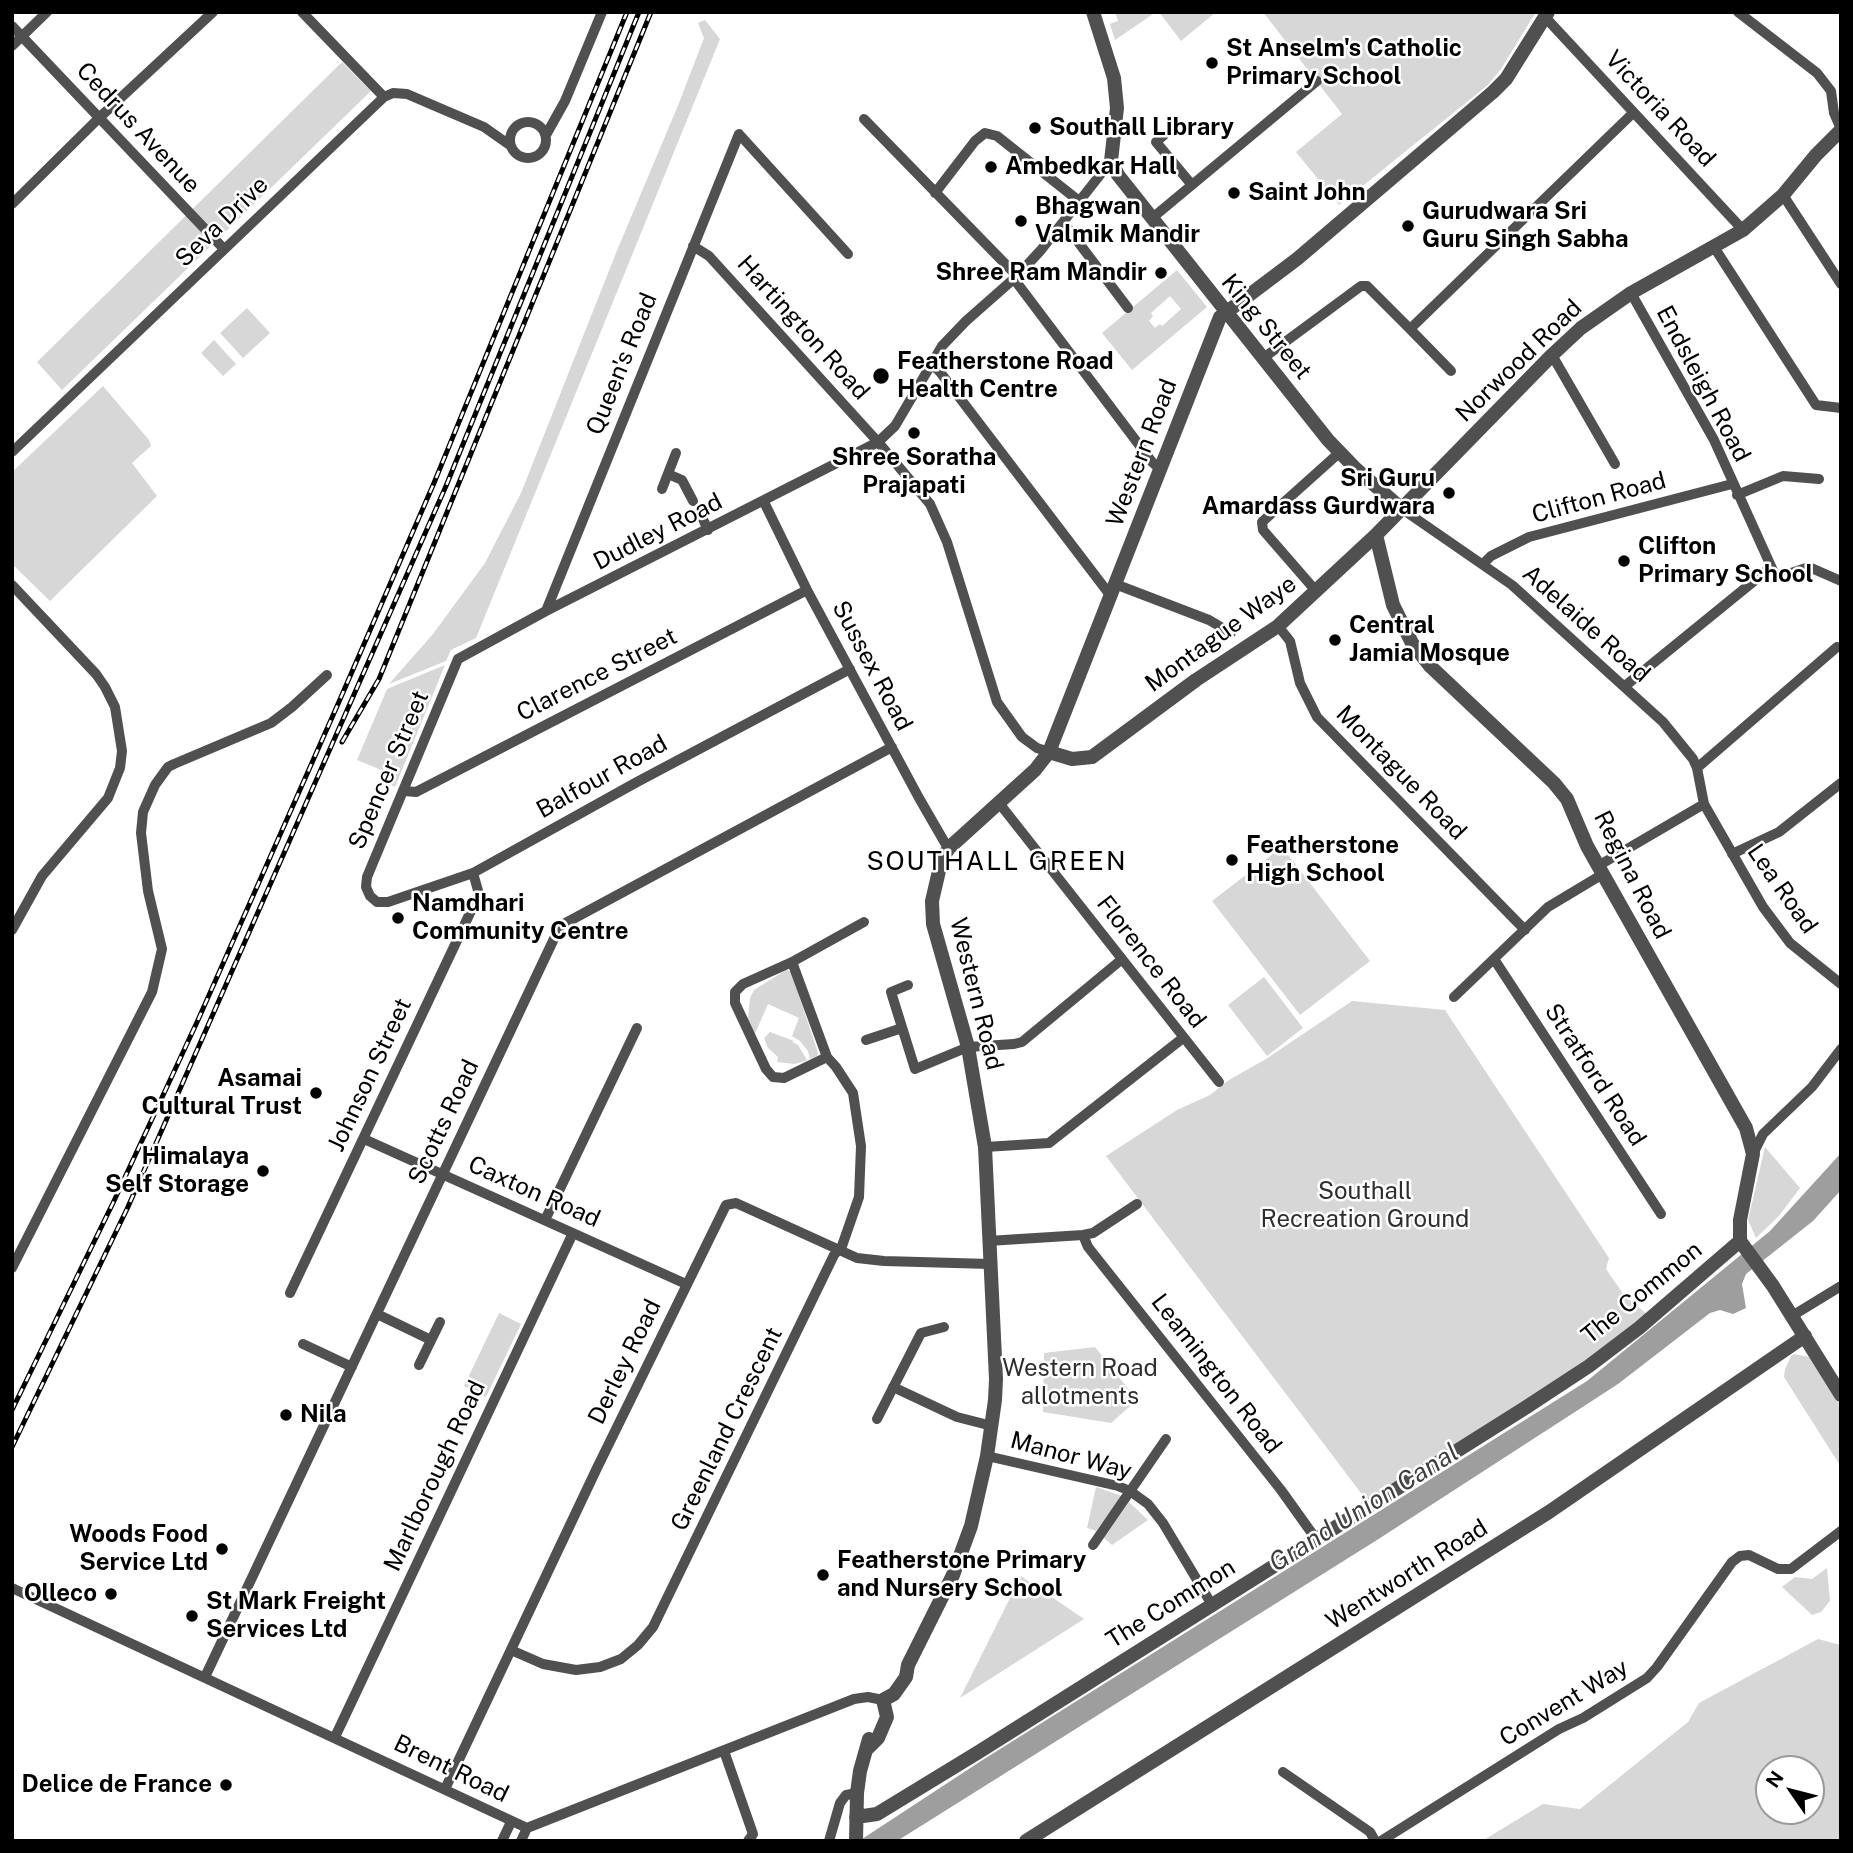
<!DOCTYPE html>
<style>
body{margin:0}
#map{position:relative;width:1853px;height:1853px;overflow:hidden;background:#fff;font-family:"Public Sans",sans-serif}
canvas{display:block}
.frame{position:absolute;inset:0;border:14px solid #000;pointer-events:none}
.north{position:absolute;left:1755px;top:1755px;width:70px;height:70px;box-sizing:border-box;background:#fff;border:2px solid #999;border-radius:50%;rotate:305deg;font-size:19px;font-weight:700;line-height:28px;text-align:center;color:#000}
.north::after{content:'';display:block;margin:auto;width:24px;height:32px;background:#000;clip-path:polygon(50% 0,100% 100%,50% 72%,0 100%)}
</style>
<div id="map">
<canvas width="1853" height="1853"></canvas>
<div class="frame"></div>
<div class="north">N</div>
</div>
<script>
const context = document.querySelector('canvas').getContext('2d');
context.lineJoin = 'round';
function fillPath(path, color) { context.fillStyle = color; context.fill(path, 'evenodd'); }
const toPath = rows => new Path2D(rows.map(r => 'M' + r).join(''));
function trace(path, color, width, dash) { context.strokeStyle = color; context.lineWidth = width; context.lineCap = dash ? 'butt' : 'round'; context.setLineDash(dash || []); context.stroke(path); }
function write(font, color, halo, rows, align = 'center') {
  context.font = font + ' "Public Sans",sans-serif'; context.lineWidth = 5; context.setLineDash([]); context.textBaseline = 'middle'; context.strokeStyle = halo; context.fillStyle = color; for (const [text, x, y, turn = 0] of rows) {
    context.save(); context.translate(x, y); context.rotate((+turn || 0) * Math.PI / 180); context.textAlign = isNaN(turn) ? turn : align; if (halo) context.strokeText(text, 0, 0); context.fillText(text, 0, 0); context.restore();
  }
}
fillPath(toPath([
 [1115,12,1156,12,1115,40,1110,24,1118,21],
 [1159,12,1216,12,1181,41],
 [1263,12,1536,12,1501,69,1488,85,1339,205,1296,152,1342,114],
 [705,20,720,39,476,638,451,650,446,661,389,684,433,634,485,563,521,493,616,253,679,103,704,38,698,23],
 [342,62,371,91,62,390,37,362],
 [1177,270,1207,307,1132,370,1102,333],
 [1170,296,1181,309,1162,326,1160,324,1155,328,1149,321,1153,316,1151,313],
 [247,308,270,333,243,358,220,333],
 [214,340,236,364,223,376,201,353],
 [103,386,149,440,151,446,132,463,157,496,50,601,12,564,12,472],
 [445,665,395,787,388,783,391,774,357,760,387,689],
 [1282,847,1370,961,1300,1015,1212,901],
 [786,970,790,971,792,974,818,1053,817,1056,810,1059,808,1051,800,1041,792,1036,799,1018,768,1004,754,1036,748,1018,750,998,754,990],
 [1264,977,1303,1028,1267,1056,1228,1005],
 [1352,1001,1445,1010,1609,1258,1606,1269,1624,1295,1648,1315,1589,1364,1370,1505,1106,1156,1177,1110,1210,1095,1229,1080,1266,1059],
 [770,1032,794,1041,792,1042,798,1045,807,1060,795,1064,777,1062,778,1057,768,1048,764,1038],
 [1765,1147,1800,1188,1779,1216,1756,1238,1748,1220],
 [499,1313,521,1324,486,1397,464,1386],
 [1095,1347,1137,1400,1111,1423,1043,1412,1044,1353],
 [1794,1354,1809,1357,1841,1407,1841,1467,1784,1377,1785,1369,1791,1356],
 [1096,1487,1122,1496,1096,1531,1087,1528],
 [1129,1502,1148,1520,1112,1545,1104,1538],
 [1827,1568,1830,1601,1821,1612,1812,1615,1782,1587,1795,1577,1812,1579],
 [1021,1576,1084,1619,960,1698],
 [1818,1639,1841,1645,1841,1841,1482,1841,1543,1804,1580,1809,1688,1722,1699,1703],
 [1769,1769,1811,1769,1811,1811,1769,1811]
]), '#d7d7d7');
fillPath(toPath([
 [1841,1153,1841,1190,1813,1221,1746,1274,1742,1284,1746,1308,1733,1314,1720,1310,1710,1313,1618,1384,1578,1410,1377,1540,897,1841,859,1841,981,1761,1587,1381,1770,1231]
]), '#9e9e9e');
trace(toPath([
 [302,12,384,97],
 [1738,12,1817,73,1831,91,1834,113,1841,129],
 [1545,17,1743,230],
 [12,26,224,249],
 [12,46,47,12],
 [864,119,1017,276],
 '510 140a18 18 0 1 1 36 0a18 18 0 1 1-36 0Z',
 [546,135,565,101,602,12],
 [1164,135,1156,142,1192,185],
 [935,193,975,141,985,133,997,136,1079,201],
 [1783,195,1841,284],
 [12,204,99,118,213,12],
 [1151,219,1317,81],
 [1063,222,1128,308],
 [693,246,709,256,878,442,930,504,947,542,997,702,1022,737,1037,748,1049,752],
 [1714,247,1816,405,1841,408],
 [1014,279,1152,462,1160,469],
 [1631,293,1714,440,1775,575,1779,577,1809,567,1841,581],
 [1410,329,1451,371],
 [1552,355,1615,464],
 [1262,359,1361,286,1367,286,1410,329,1633,113],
 [931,363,940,372,1110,595],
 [12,452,384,97,393,93,407,94,484,127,511,146],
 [668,474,682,480,693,501],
 [662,489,676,453],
 [1737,495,1783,476,1819,479],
 [764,502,807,590,919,798,945,843,950,847],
 [1402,509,1512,585,1663,722,1693,759,1697,768,1704,804,1763,907,1790,943,1841,984],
 [702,517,708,530],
 [1483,564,1491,556,1529,537,1732,484],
 [1115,584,1209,620,1231,633],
 [12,585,96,674,105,687,115,707,122,751,120,768,108,798,42,876,12,930],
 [1316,591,1263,530,1262,522,1339,453],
 [546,611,739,134,848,254],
 [1278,626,1290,641,1300,683,1317,717,1525,930],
 [850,669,637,782,473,873,388,902,377,902,370,896,366,887,367,877,458,659,546,611,878,442,895,426,942,346,966,321,1017,276,1041,250,1111,161],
 [1625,686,1770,568],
 [1697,768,1837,647],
 [404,791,416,792,807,590],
 [999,803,1219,1082],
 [1732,854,1779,832,1841,783],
 [1598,866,1704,804],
 [1494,959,1661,1214],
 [792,962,827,1057,784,1078,773,1077,766,1069,735,1003,735,992,743,984,792,962],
 [792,962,864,922],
 [908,985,891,992,915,1069,968,1047,1014,1044,1022,1042,1121,960],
 [1454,997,1548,907,1603,874],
 [866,1040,902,1028],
 [364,1139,686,1284],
 [985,1147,1049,1143,1183,1038],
 [1753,1154,1763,1134,1812,1087,1841,1049],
 [545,1220,637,1028],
 [1083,1235,1088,1247,1281,1490,1316,1539],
 [988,1241,1083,1235,1093,1233,1137,1204],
 [12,1268,152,992,162,949,148,891,141,833,143,812,155,785,168,767,174,764,271,723,292,707,327,675],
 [290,1293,479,894,473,873],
 [377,1314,431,1340],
 [1792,1316,1841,1286],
 [303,1344,352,1367],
 [419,1365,440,1322],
 [893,1387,957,1417,992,1426],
 [877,1419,921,1333,944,1327],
 [987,1456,1118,1486,1130,1491,1148,1504,1163,1523,1212,1605],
 [1093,1545,1166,1439],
 [12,1588,527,1828,854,1699,868,1697,883,1700],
 [511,1650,543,1664,576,1670,600,1667,621,1659,638,1645,653,1627,834,1255,842,1246,859,1197,861,1146,853,1093,836,1067,827,1057],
 [205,1677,560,926,892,747],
 [335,1737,573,1233],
 [724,1751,753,1834,748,1841],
 [1283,1772,1370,1832,1375,1841],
 [445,1789,597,1468,726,1205,736,1203,857,1258,884,1261,990,1264],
 [502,1841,511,1822],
 [521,1841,527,1828],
 [829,1841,840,1803,846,1795,857,1793],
 [1381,1841,1559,1729,1583,1718,1647,1678,1657,1667,1732,1562,1740,1556,1749,1555,1778,1569,1791,1569,1841,1531]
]), '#505050', 10);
trace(toPath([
 [1093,12,1114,78,1117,108,1111,161,1118,175,1328,440,1356,469,1402,509],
 [1376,535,1393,605,1412,643,1430,666,1554,783,1567,799,1587,846,1746,1128,1753,1154,1740,1220,1740,1241,1773,1286,1841,1395],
 [1049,752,1072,759,1092,757,1196,680,1278,626,1376,535,1552,355,1581,328,1631,293,1743,230,1783,195,1816,155,1841,130],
 [868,1748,878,1738,887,1717,883,1700,894,1694,906,1677,908,1665,953,1575,971,1526,987,1456,995,1400,996,1379,985,1147,968,1047,933,924,932,901,942,858,950,847,1035,770,1049,752,1220,317,1297,259,1493,92,1506,79,1548,12],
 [856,1817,877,1814,977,1753,1525,1408,1589,1366,1639,1328,1740,1241],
 [856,1841,857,1793,860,1771,869,1739],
 [1026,1841,1549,1512,1805,1336]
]), '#505050', 14);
const rail = toPath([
 [342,742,379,679,651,12],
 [12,1410,113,1203,198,1020,338,704,434,483,627,12],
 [12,1447,127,1209,446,486,639,12]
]);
trace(rail, '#000', 5);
trace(rail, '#fff', 2.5, [8]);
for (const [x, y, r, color] of [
 [1212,63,7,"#000"],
 [1035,128,7,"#000"],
 [991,167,7,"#000"],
 [1234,193,7,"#000"],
 [1021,221,7,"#000"],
 [1408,226,7,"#000"],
 [1161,273,7,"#000"],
 [881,376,9,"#000"],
 [914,433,7,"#000"],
 [1449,493,7,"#000"],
 [1624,561,7,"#000"],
 [1335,640,7,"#000"],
 [1232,860,7,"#000"],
 [398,918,7,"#000"],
 [316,1093,7,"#000"],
 [263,1171,7,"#000"],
 [286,1415,7,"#000"],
 [222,1549,7,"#000"],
 [823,1575,7,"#000"],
 [111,1594,7,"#000"],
 [192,1616,7,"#000"],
 [226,1785,7,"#000"]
]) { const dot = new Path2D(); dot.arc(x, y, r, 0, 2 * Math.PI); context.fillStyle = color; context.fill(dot); trace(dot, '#fff', 2.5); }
write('bold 24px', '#000', '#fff', [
 ["St Anselm's Catholic",1226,49],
 ["Primary School",1226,77],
 ["Southall Library",1049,128],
 ["Ambedkar Hall",1005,167],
 ["Saint John",1248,193],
 ["Bhagwan",1035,207],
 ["Valmik Mandir",1035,235],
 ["Gurudwara Sri",1422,212],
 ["Guru Singh Sabha",1422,240],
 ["Shree Ram Mandir",1147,273,"right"],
 ["Featherstone Road",897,362],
 ["Health Centre",897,390],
 ["Shree Soratha",914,458,"center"],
 ["Prajapati",914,486,"center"],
 ["Sri Guru",1435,479,"right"],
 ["Amardass Gurdwara",1435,507,"right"],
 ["Clifton",1638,547],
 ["Primary School",1638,575],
 ["Central",1349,626],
 ["Jamia Mosque",1349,654],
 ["Featherstone",1246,846],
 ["High School",1246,874],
 ["Namdhari",412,904],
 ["Community Centre",412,932],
 ["Asamai",302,1079,"right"],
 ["Cultural Trust",302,1107,"right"],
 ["Himalaya",249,1157,"right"],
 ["Self Storage",249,1185,"right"],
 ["Nila",300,1415],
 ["Woods Food",208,1535,"right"],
 ["Service Ltd",208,1563,"right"],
 ["Featherstone Primary",837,1561],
 ["and Nursery School",837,1589],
 ["Olleco",97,1594,"right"],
 ["St Mark Freight",206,1602],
 ["Services Ltd",206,1630],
 ["Delice de France",212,1785,"right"]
], 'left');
write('24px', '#000', '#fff', [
 ["Victoria Road",1660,109,47],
 ["Cedrus Avenue",138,128,47],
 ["Seva Drive",222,222,-44],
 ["King Street",1266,327,51],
 ["Hartington Road",803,328,48],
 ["Norwood Road",1519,361,-44],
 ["Queen's Road",622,364,-68],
 ["Endsleigh Road",1703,384,62],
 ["Western Road",1142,453,-69],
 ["Clifton Road",1599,498,-15],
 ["Dudley Road",658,532,-27],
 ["Adelaide Road",1586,624,42],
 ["Montague Waye",1221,634,-36],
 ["Sussex Road",872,666,62],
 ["Clarence Street",597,675,-27],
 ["Spencer Street",389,770,-67],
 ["Montague Road",1401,773,46],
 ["Balfour Road",602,777,-29],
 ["Regina Road",1632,875,63],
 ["Lea Road",1782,889,55],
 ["Florence Road",1151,962,52],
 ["Western Road",976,994,76],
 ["Johnson Street",370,1075,-65],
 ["Stratford Road",1595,1075,57],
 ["Scotts Road",444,1122,-65],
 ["Caxton Road",534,1192,24],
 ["The Common",1642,1293,-39],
 ["Derley Road",625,1362,-64],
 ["Leamington Road",1216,1374,52],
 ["Greenland Crescent",727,1429,-64],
 ["Manor Way",1071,1456,15],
 ["Marlborough Road",435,1476,-65],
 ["Wentworth Road",1407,1575,-32],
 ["The Common",1171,1604,-32],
 ["Convent Way",1564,1703,-31],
 ["Brent Road",451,1769,26]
]);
write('24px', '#2e2e2e', '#fff', [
 ["Southall",1365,1192],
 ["Recreation Ground",1365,1220],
 ["Western Road",1080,1369],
 ["allotments",1080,1397]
]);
context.letterSpacing = '2px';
write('26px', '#000', '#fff', [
 ["SOUTHALL GREEN",997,862]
]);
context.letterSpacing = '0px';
write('italic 26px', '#3f3f3f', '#fff', [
 ["Grand Union Canal",1364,1508,-32]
]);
</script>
